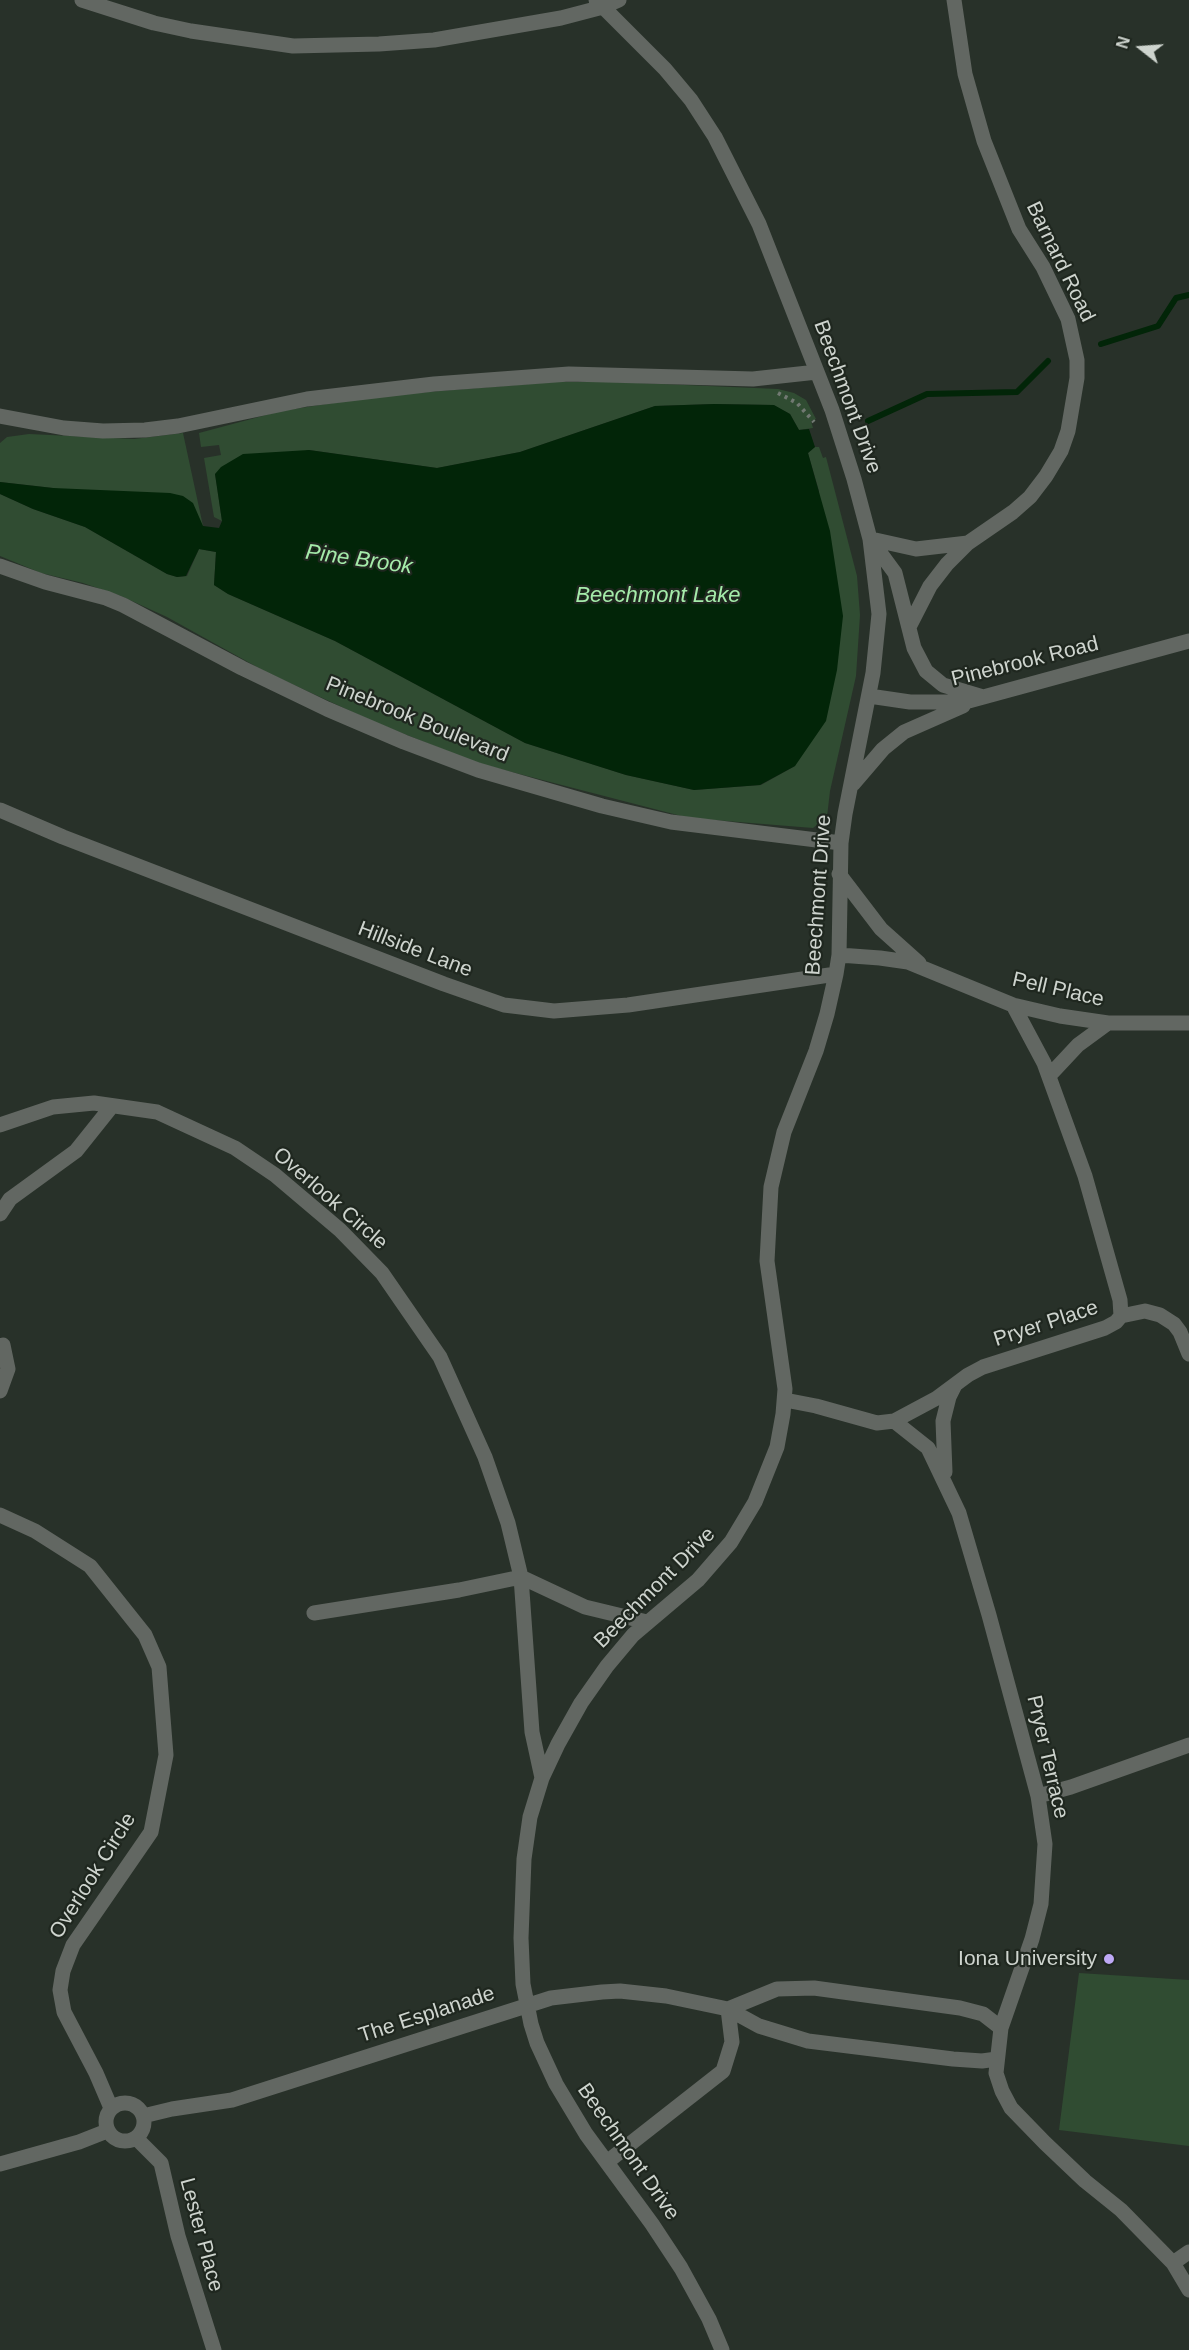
<!DOCTYPE html>
<style>
body{margin:0}
#map{position:relative;width:1189px;height:2350px;overflow:hidden;background:#283129;font-family:Helvetica,sans-serif}
canvas{display:block}
.north{position:absolute;left:1111px;top:18px;width:60px;height:60px;-webkit-text-stroke:4px #1f271f;paint-order:stroke;rotate:287deg;font-size:16px;font-weight:700;line-height:24px;text-align:center;color:#ced4ce}
.north::after{content:'';display:block;margin:auto;width:21px;height:27px;background:#ced4ce;clip-path:polygon(50% 0,100% 100%,50% 72%,0 100%)}
</style>
<div id="map">
<canvas width="1189" height="2350"></canvas>
<div class="north">N</div>
</div>
<script>
const context = document.querySelector('canvas').getContext('2d');
context.lineJoin = 'round';
function fillPath(path, color) { context.fillStyle = color; context.fill(path, 'evenodd'); }
const toPath = rows => new Path2D(rows.map(r => 'M' + r).join(''));
function trace(path, color, width, dash) { context.strokeStyle = color; context.lineWidth = width; context.lineCap = dash ? 'butt' : 'round'; context.setLineDash(dash || []); context.stroke(path); }
function write(font, color, halo, rows, align = 'center') {
  context.font = font + ' Helvetica,sans-serif'; context.lineWidth = 4.5; context.setLineDash([]); context.textBaseline = 'middle'; context.strokeStyle = halo; context.fillStyle = color; for (const [text, x, y, turn = 0] of rows) {
    context.save(); context.translate(x, y); context.rotate((+turn || 0) * Math.PI / 180); context.textAlign = isNaN(turn) ? turn : align; if (halo) context.strokeText(text, 0, 0); context.fillText(text, 0, 0); context.restore();
  }
}
fillPath(toPath([
 [553,382,615,382,778,389,794,393,806,400,816,419,811,421,813,428,799,430,790,414,773,405,714,404,655,406,520,452,437,468,309,450,215,474,222,521,214,517,204,458,221,455,219,445,201,447,199,433,281,411,378,396],
 [183,433,203,526,53,488,0,482,0,443,7,437,29,434,134,439],
 [815,447,819,447,823,458,826,457,857,576,860,615,856,676,830,791,827,817,813,828,689,818,477,763,372,721,266,672,167,617,121,596,83,583,41,573,0,556,0,494,33,509,85,527,167,574,177,577,187,576,199,549,216,552,214,585,228,594,335,641,525,743,626,775,694,790,761,785,795,766,819,491,808,453],
 [1079,1973,1189,1980,1189,2146,1059,2130]
]), '#304c32');
fillPath(toPath([
 [714,404,774,405,790,414,799,430,809,429,815,447,808,453,830,531,843,616,837,670,826,721,795,766,760,785,694,790,626,775,525,743,335,641,228,594,214,585,216,552,199,549,186,576,177,577,167,574,85,527,33,509,0,494,0,482,53,488,170,493,183,496,193,503,203,526,219,528,222,521,215,474,221,467,243,454,309,450,437,468,520,452,655,406]
]), '#022508');
trace(toPath([
 [1101,344,1158,326,1176,298,1189,295],
 [868,421,927,394,1017,392,1048,361]
]), '#022508', 6);
trace(toPath([
 [778,393,797,403,814,422]
]), '#717972', 4, [3, 4.5]);
trace(toPath([
 [82,0,154,23,191,31,293,46,379,44,434,40,561,18,603,7,619,0],
 [596,0,665,69,691,100,715,137,759,224,832,410,854,479,870,539,879,614,873,673,845,814,841,843,839,955,836,974,827,1014,816,1051,784,1132,771,1187,767,1261,785,1389,783,1414,777,1447,755,1502,731,1542,698,1580,633,1635,607,1666,581,1703,558,1744,542,1778,530,1817,524,1859,521,1938,523,1984,531,2024,537,2043,556,2084,586,2134,652,2224,681,2268,709,2319,722,2350],
 [0,416,64,428,103,431,145,430,178,426,307,399,434,384,569,374,753,379,817,372],
 [870,539,895,573,914,648,926,671,943,685,983,697],
 [871,539,916,549,968,543],
 [0,566,45,582,106,598,123,605,242,668,327,709,404,742,478,770,602,806,671,822,841,843],
 [909,627,930,586,947,564,968,543,1013,512,1030,497,1046,476,1061,451,1068,431,1077,378,1077,360,1068,319,1043,267,1019,229,984,141,965,74,954,0],
 [869,696,910,702,965,702,1189,641],
 [853,784,883,749,904,732,963,706],
 [0,810,63,837,444,984,504,1005,554,1011,628,1005,836,974],
 [839,874,881,929,919,963],
 [839,955,880,958,908,962,1013,1005,1060,1016,1108,1023,1189,1023],
 [1049,1076,1078,1045,1108,1023],
 [0,1125,53,1107,94,1103,157,1112,235,1148,275,1175,340,1230,382,1273,440,1357,485,1457,508,1523,521,1577,532,1732,542,1778],
 [0,1214,10,1199,76,1151,112,1106],
 [1121,1316,1145,1311,1160,1315,1174,1324,1180,1332,1189,1354],
 [0,1391,8,1369,3,1345],
 [785,1400,816,1406,877,1423,894,1421,937,1398,968,1375,983,1367,1105,1328,1116,1322,1121,1316,1120,1300,1085,1176,1044,1063,1013,1005],
 [894,1421,928,1448,959,1513,989,1615,1038,1796,1045,1844,1041,1904,1032,1939,1001,2028,996,2073,1002,2091,1011,2108,1045,2143,1085,2181,1121,2210,1173,2263,1189,2290],
 [945,1472,943,1421,949,1397,955,1385],
 [0,1515,35,1531,90,1566,145,1635,159,1667,166,1755,151,1832,73,1945,63,1971,60,1990,64,2012,96,2073,111,2108],
 [314,1613,459,1590,521,1577,585,1607,647,1622],
 [1038,1796,1071,1787,1189,1745],
 [728,2009,777,1989,814,1988,960,2008,983,2014,1001,2028],
 '106 2122a19 19 0 1 1 38 0a19 19 0 1 1-38 0Z',
 [143,2116,172,2109,232,2100,551,1998,602,1992,620,1991,666,1996,728,2009,759,2026,808,2041,953,2059,982,2061,997,2059],
 [136,2138,161,2163,178,2236,214,2350],
 [607,2162,723,2071,732,2042,728,2009],
 [0,2164,79,2142,107,2131],
 [1173,2263,1189,2252]
]), '#626762', 15);
for (const [x, y, r, color] of [
 [1109,1959,6,"#bea9f5"]
]) { const dot = new Path2D(); dot.arc(x, y, r, 0, 2 * Math.PI); context.fillStyle = color; context.fill(dot); trace(dot, '#1f271f', 2); }
write('21px', '#ced4ce', '#1f271f', [
 ["Barnard Road",1060,262,64],
 ["Beechmont Drive",847,397,70],
 ["Pinebrook Road",1025,662,-14],
 ["Pinebrook Boulevard",417,720,22],
 ["Beechmont Drive",819,895,-86],
 ["Hillside Lane",415,950,21],
 ["Pell Place",1058,990,13],
 ["Overlook Circle",330,1199,41],
 ["Pryer Place",1046,1324,-18],
 ["Beechmont Drive",655,1588,-45],
 ["Pryer Terrace",1047,1757,77],
 ["Overlook Circle",93,1876,-58],
 ["The Esplanade",427,2015,-18],
 ["Beechmont Drive",628,2152,55],
 ["Lester Place",201,2235,75]
]);
write('21px', '#ced4ce', '#1f271f', [
 ["Iona University",1097,1959]
], 'right');
write('italic 22px', '#a5ebaa', '#1f271f', [
 ["Pine Brook",359,560,8],
 ["Beechmont Lake",658,596]
]);
</script>
